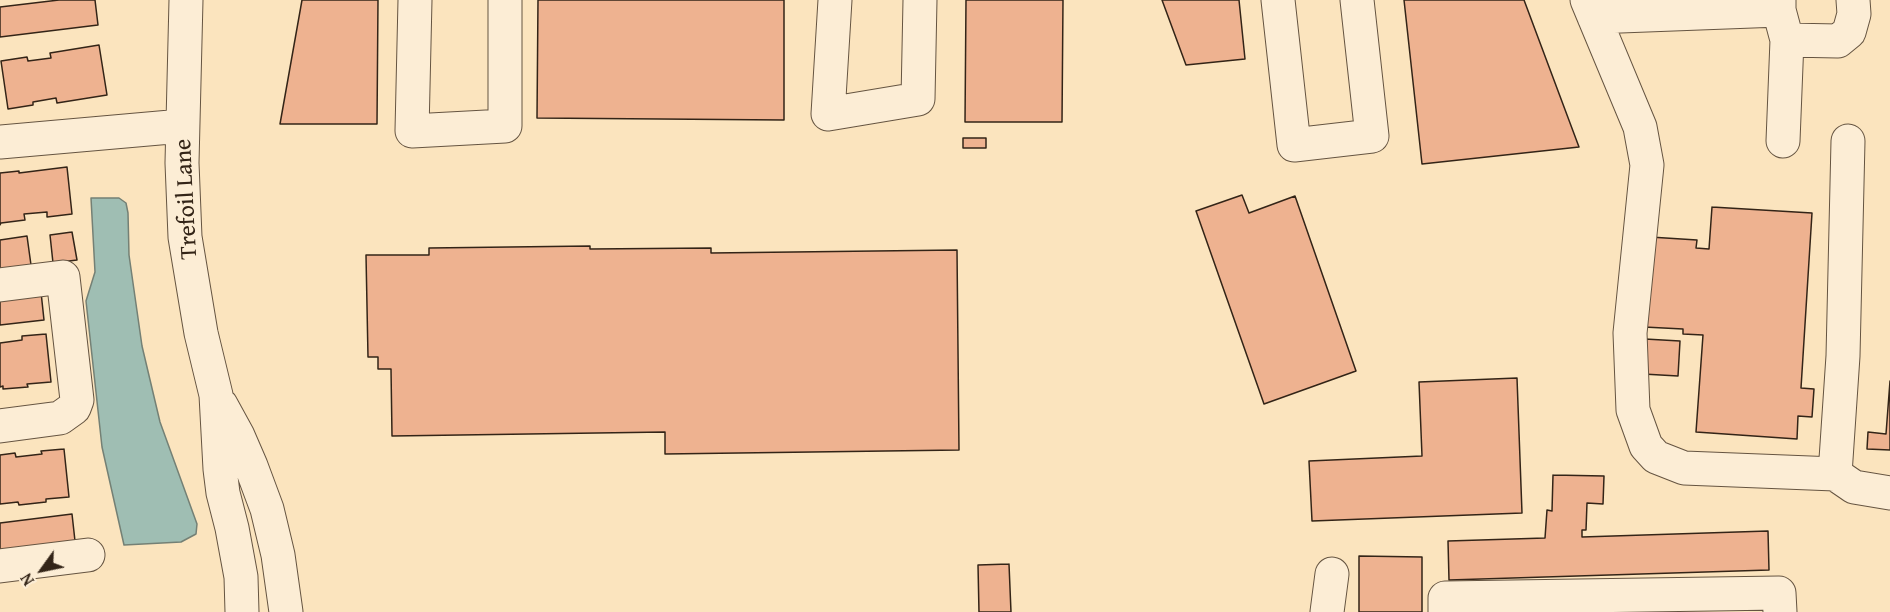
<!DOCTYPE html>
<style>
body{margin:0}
#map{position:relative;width:1890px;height:612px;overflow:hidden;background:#fbe4be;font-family:"Gentium Book Plus",serif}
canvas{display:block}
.north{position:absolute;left:12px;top:540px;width:60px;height:60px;-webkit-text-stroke:4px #fcedd5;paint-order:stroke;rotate:237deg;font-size:16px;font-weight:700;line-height:24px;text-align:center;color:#332417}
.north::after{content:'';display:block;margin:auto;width:21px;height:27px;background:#332417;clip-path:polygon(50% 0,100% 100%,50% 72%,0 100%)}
</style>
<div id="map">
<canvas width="1890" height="612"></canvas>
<div class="north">N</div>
</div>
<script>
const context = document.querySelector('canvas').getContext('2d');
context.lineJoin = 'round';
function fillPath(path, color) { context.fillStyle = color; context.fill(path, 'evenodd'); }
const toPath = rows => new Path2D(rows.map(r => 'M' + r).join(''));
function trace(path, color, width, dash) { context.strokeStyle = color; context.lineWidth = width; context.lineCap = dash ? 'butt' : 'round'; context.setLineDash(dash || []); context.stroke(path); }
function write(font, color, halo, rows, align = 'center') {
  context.font = font + ' "Gentium Book Plus",serif'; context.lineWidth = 4.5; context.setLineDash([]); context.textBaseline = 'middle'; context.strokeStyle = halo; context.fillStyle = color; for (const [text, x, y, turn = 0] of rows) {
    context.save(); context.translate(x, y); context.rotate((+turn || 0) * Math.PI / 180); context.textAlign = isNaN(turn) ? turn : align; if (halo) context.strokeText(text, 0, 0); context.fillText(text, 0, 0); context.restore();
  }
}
const water = toPath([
 [91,198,119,198,126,203,128,213,129,255,142,346,160,422,197,524,196,534,181,542,124,545,102,447,86,301,95,272,91,198]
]);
fillPath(water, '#9fbeb3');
trace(water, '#748075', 1.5);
const building = toPath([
 [59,0,95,0,98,25,0,37,0,7,59,0],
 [302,0,378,0,377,124,280,124,302,0],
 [538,0,784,0,784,120,537,118,538,0],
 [966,0,1063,0,1062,122,965,122,966,0],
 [1162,0,1239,0,1245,59,1186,65,1162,0],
 [1404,0,1524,0,1579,147,1422,164,1404,0],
 [99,45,107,95,57,103,56,98,33,102,33,105,8,109,1,61,27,57,28,61,51,58,50,53,99,45],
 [963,138,986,138,986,148,963,148,963,138],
 [67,167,72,214,47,217,47,212,24,214,25,220,1,223,0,225,0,173,19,171,19,173,67,167],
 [1242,195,1249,213,1295,196,1356,371,1264,404,1196,211,1242,195],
 [1712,207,1812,213,1801,388,1814,389,1812,417,1798,416,1797,439,1696,432,1703,335,1683,334,1683,329,1644,327,1650,237,1697,240,1696,248,1709,249,1712,207],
 [72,232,77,260,53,263,50,235,72,232],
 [27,236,31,265,0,269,0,240,27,236],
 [590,246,590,249,711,248,711,253,957,250,959,450,665,454,665,432,392,436,391,369,378,369,378,357,368,357,366,255,429,255,429,248,590,246],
 [41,292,44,320,0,325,0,297,41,292],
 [46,334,51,382,27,384,28,387,3,389,3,386,0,387,0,343,22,340,22,336,46,334],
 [1645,339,1680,341,1678,376,1643,374,1645,339],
 [1517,378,1522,513,1312,521,1309,461,1422,456,1419,382,1517,378],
 [1890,381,1890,450,1867,449,1868,432,1886,434,1890,381],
 [64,449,69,497,46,499,46,502,19,505,18,502,0,504,0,455,15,453,16,457,42,454,41,451,64,449],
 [1553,475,1604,476,1603,504,1587,503,1586,530,1582,530,1582,537,1768,531,1769,570,1449,580,1448,541,1545,538,1547,510,1552,511,1553,475],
 [72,514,75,541,0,550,0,523,72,514],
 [1359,556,1422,557,1422,612,1359,612,1359,556],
 [1009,564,1011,612,979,612,978,565,1009,564]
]);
fillPath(building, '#eeb290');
trace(building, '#332417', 1.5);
const minor = toPath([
 [186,0,182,163,185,237,201,333,216,395,220,469,223,493,232,528,241,577,242,612],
 [415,0,412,131,505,126,505,0],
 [835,0,828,114,918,99,920,0],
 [1278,0,1294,145,1372,136,1357,0],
 [1587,0,1640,127,1647,165,1630,333,1633,410,1646,446,1656,457,1684,468,1835,474,1854,487,1890,493],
 [1597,0,1594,17,1779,10],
 [1779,0,1779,10,1787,40,1783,141],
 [1787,40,1838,41,1849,32,1854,14,1853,0],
 [0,142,182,126],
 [0,285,63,277,77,400,74,408,60,418,0,426],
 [221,405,238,436,251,466,267,509,278,555,286,612],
 [1835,474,1843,356,1848,141],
 [0,566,88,555],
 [1327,612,1332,574],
 [1445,612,1445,598,1779,593,1780,612]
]);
trace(minor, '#655441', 35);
trace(minor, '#fcedd5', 33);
write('24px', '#332417', '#fcedd5', [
 ["Trefoil Lane",187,199,-93]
]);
</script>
